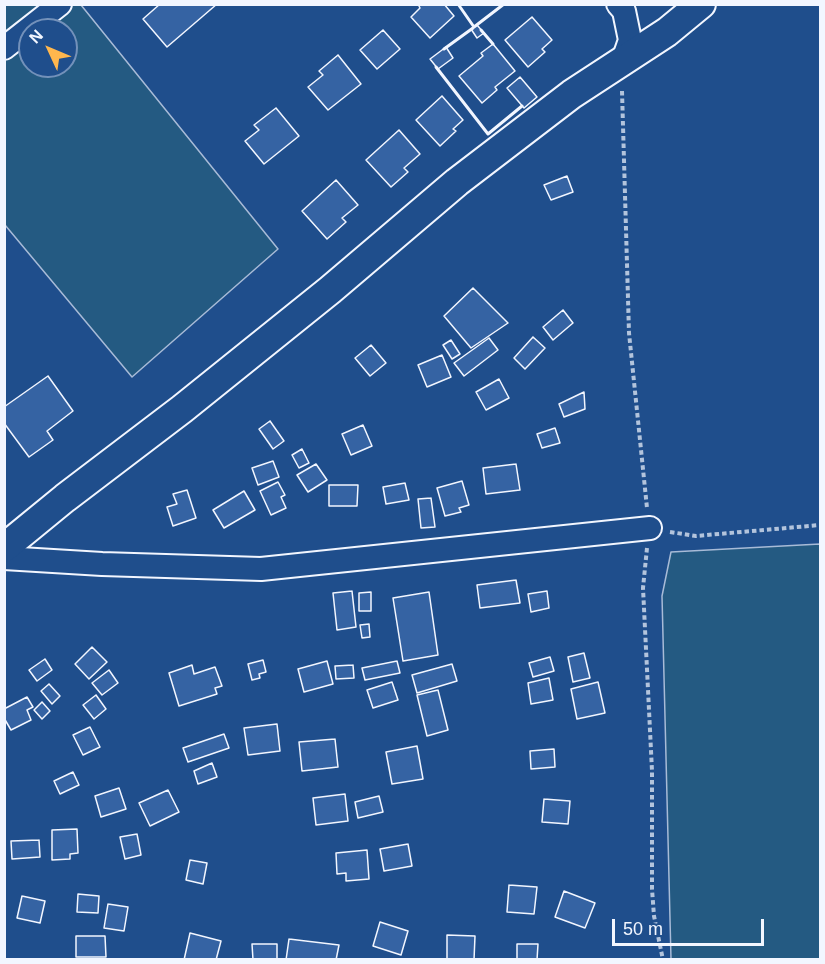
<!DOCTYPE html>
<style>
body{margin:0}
#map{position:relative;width:825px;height:964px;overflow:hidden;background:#1f4e8c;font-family:Arial,sans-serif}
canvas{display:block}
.frame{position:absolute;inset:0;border:6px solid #f2f6ff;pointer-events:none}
.north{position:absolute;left:18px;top:18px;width:60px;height:60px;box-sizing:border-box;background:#1f4e8c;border:2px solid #7391ba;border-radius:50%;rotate:314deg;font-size:16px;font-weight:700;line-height:24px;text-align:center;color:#f2f6ff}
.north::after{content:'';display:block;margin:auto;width:21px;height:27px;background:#ffb74d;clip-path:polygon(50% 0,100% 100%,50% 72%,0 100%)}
.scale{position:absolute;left:612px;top:919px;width:152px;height:27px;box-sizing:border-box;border:3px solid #f2f6ff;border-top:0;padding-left:8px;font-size:18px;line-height:21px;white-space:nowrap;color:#f2f6ff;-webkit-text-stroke:4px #1f4e8c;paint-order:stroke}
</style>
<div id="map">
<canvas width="825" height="964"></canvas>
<div class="frame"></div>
<div class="north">N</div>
<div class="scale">50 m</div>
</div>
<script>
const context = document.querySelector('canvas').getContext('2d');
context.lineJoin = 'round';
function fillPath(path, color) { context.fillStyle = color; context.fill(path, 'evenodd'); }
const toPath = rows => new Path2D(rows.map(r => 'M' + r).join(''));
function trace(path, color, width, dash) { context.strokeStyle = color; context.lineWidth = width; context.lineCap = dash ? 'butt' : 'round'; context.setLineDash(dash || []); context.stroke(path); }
const green = toPath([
 [4,5,81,5,278,249,132,377,5,225,4,5],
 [30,30,66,30,66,66,30,66,30,30],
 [820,544,820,959,671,959,662,596,671,552,820,544]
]);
fillPath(green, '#245a82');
trace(green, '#a8bbd7', 1.5);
const building = toPath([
 [160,4,217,4,167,47,143,19,160,4],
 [418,4,444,4,454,16,430,38,411,17,420,8,418,4],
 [532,17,552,40,542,49,545,52,528,67,505,40,532,17],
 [477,25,484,33,477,38,471,29,477,25],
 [383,30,400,49,377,69,360,50,383,30],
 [493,44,515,71,495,87,497,90,482,103,459,76,483,56,481,53,493,44],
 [446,47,453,58,438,69,430,59,446,47],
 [338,55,361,84,328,110,308,87,323,75,319,71,338,55],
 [520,77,537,97,524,108,507,88,520,77],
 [442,96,463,120,453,129,456,131,440,146,416,120,442,96],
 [276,108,299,136,264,164,245,141,259,130,254,125,276,108],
 [399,130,420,154,404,168,408,172,391,187,366,160,399,130],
 [567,176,573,192,551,200,544,185,567,176],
 [336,180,358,205,342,218,346,222,327,239,302,211,336,180],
 [473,288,508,323,471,348,444,316,473,288],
 [563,310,573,323,553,340,543,327,563,310],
 [533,337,545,348,525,369,514,358,533,337],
 [489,338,498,350,464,376,454,363,489,338],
 [451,340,460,354,452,359,443,345,451,340],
 [371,345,386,363,370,376,355,358,371,345],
 [442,355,451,377,427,387,418,365,442,355],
 [48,376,73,411,47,431,53,440,29,457,4,423,4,407,48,376],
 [499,379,509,398,486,410,476,392,499,379],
 [584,392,585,409,564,417,559,404,584,392],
 [270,421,284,441,273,449,259,429,270,421],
 [363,425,372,446,351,455,342,434,363,425],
 [555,428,560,443,542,448,537,434,555,428],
 [302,449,309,463,299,468,292,455,302,449],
 [273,461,279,477,258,485,252,468,273,461],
 [316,464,327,480,308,492,297,475,316,464],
 [516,464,520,490,486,494,483,468,516,464],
 [462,481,469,505,459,508,461,512,445,516,437,488,462,481],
 [278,482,285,495,281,497,286,508,271,515,260,491,278,482],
 [405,483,409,500,386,504,383,487,405,483],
 [329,485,358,485,357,506,329,506,329,485],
 [187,490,196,518,173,526,167,507,177,504,173,494,187,490],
 [244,491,255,510,224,528,213,510,244,491],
 [431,498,435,527,421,528,418,499,431,498],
 [516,580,520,603,480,608,477,585,516,580],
 [352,591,356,627,337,630,333,593,352,591],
 [547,591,549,608,531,612,528,594,547,591],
 [371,592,371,611,359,611,359,593,371,592],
 [429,592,438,655,403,661,393,598,429,592],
 [369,624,370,637,362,638,360,625,369,624],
 [92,647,107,662,89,679,75,664,92,647],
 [584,653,590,678,573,682,568,657,584,653],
 [550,657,554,671,533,677,529,663,550,657],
 [45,659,52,670,37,681,29,670,45,659],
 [263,660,266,672,259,674,260,678,252,680,248,664,263,660],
 [327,661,333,684,304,692,298,669,327,661],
 [397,661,400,673,365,680,362,668,397,661],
 [452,664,457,681,417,693,412,675,452,664],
 [192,665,194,674,215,667,222,686,215,688,217,694,179,706,169,673,192,665],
 [353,665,354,678,336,679,335,666,353,665],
 [109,670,118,683,102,695,92,683,109,670],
 [549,678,553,700,531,704,528,683,549,678],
 [392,682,398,700,373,708,367,690,392,682],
 [598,682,605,713,577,719,571,689,598,682],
 [49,684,60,696,52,704,41,691,49,684],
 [438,690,448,730,427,736,417,695,438,690],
 [96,695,106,709,94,719,83,705,96,695],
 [27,697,33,707,27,710,31,720,11,730,4,718,4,709,27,697],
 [42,702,50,711,42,719,34,710,42,702],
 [277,724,280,751,248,755,244,728,277,724],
 [90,727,100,747,83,755,73,735,90,727],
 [224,734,229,748,188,762,183,748,224,734],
 [335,739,338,767,302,771,299,742,335,739],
 [417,746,423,779,392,784,386,752,417,746],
 [554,749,555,767,531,769,530,751,554,749],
 [212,763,217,777,198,784,194,771,212,763],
 [73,772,79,785,60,794,54,781,73,772],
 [119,788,126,809,101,817,95,796,119,788],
 [168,790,179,812,150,826,139,803,168,790],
 [345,794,348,821,316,825,313,798,345,794],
 [379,796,383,812,358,818,355,802,379,796],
 [544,799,570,801,568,824,542,822,544,799],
 [77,829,78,853,70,854,70,859,52,860,52,830,77,829],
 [137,834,141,855,125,859,120,837,137,834],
 [39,840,40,857,12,859,11,841,39,840],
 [408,844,412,866,384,871,380,849,408,844],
 [367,850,369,879,346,881,346,873,337,874,336,853,367,850],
 [190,860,207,863,203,884,186,880,190,860],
 [509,885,537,887,534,914,507,912,509,885],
 [564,891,595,903,585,928,555,917,564,891],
 [78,894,99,896,98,913,77,912,78,894],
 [22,896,45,901,40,923,17,918,22,896],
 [108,904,128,907,124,931,104,928,108,904],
 [380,922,408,931,401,955,373,946,380,922],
 [190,933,221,941,216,960,184,960,190,933],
 [447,935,475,936,474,960,447,960,447,935],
 [76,936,105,936,106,957,76,957,76,936],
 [289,939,339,945,336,960,286,960,289,939],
 [252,944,277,944,277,960,253,960,252,944],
 [517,944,538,944,537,960,517,960,517,944]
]);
fillPath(building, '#3563a3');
trace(building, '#f2f6ff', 1.5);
const minor = toPath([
 [618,4,624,11,630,40,622,63],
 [4,48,60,4],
 [4,558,102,564,261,569,650,528]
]);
const major = toPath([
 [4,548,65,498,182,409,330,290,457,182,572,94,667,32,701,4]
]);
trace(minor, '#f2f6ff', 26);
trace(major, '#f2f6ff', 32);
trace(toPath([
 [622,91,629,333,647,508],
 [670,532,696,536,820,525],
 [647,548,643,588,652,771,652,889,654,916,663,960]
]), '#b3c4dc', 4, [4.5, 3]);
trace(minor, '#1f4e8c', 22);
trace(major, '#1f4e8c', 28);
trace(toPath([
 [458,4,474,27,504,4],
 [481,30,493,44],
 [444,49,473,28],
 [436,67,488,134,522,106]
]), '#f2f6ff', 3);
</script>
